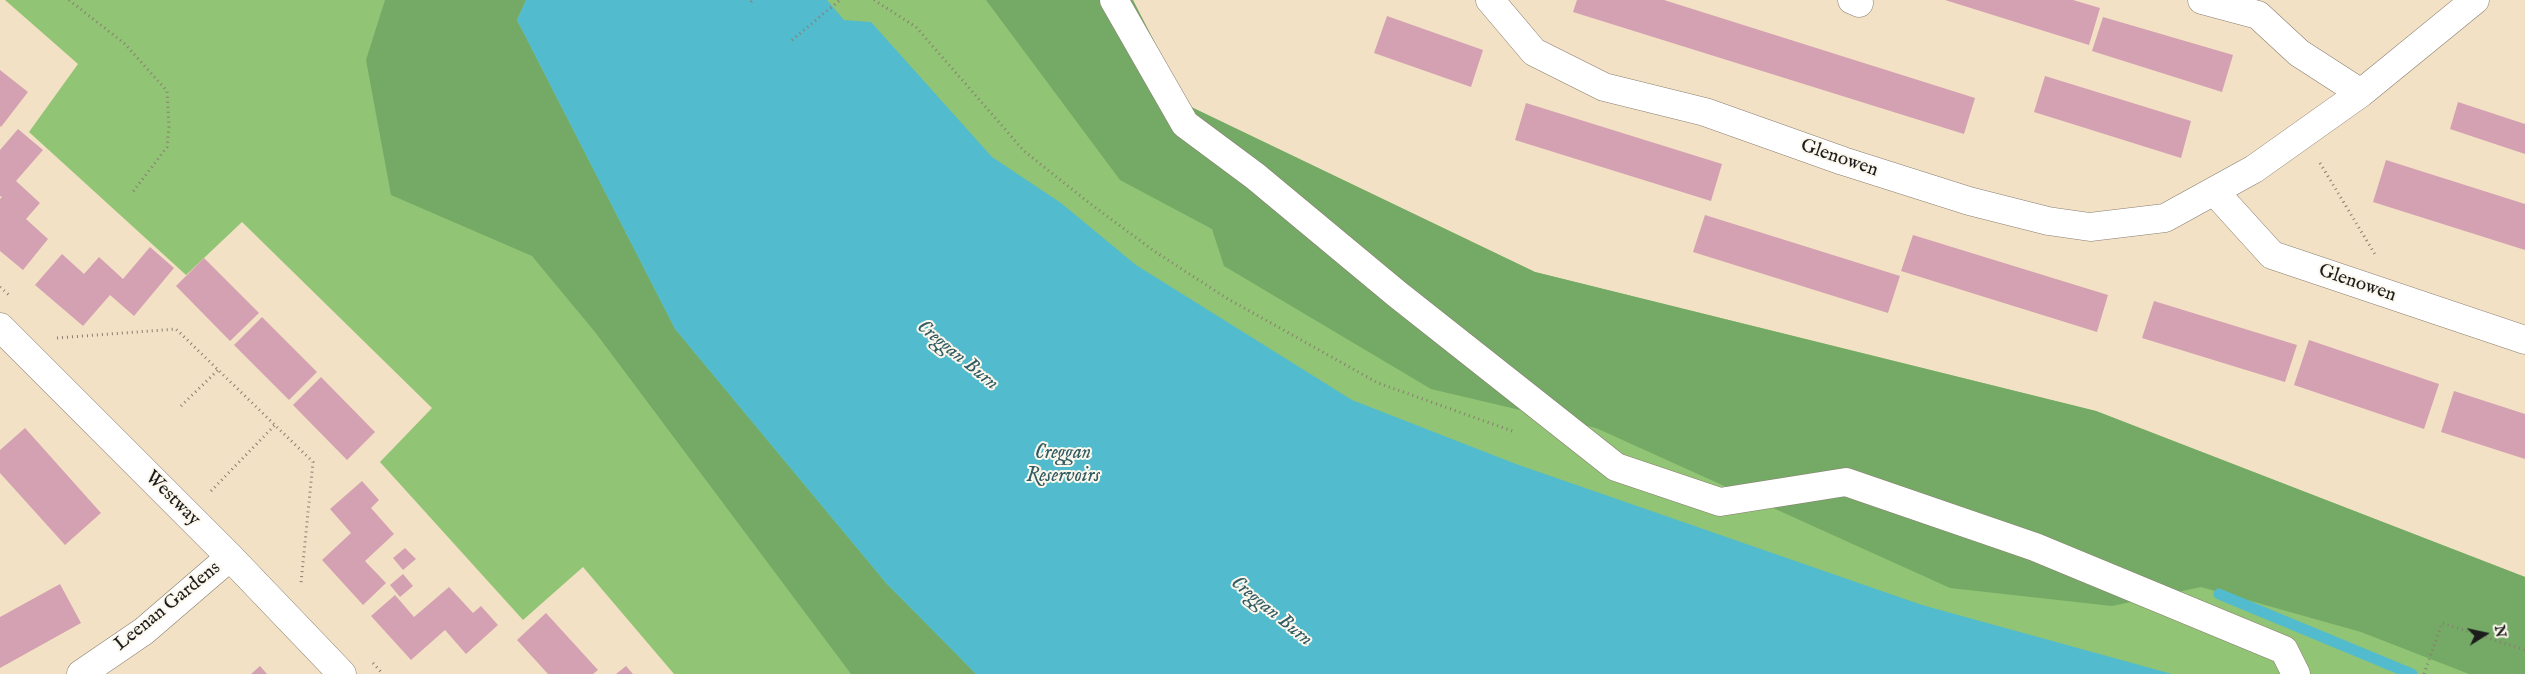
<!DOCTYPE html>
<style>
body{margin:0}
#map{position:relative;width:2525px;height:674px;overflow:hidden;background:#f3e1c5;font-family:"IM FELL English",serif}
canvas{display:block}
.north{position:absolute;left:2460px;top:609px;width:50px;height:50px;-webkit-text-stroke:4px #fbf7ec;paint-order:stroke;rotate:80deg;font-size:14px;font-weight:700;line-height:20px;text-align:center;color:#1c1c1c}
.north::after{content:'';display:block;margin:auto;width:18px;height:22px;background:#1c1c1c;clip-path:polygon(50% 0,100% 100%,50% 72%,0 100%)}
</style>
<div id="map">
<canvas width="2525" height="674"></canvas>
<div class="north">N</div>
</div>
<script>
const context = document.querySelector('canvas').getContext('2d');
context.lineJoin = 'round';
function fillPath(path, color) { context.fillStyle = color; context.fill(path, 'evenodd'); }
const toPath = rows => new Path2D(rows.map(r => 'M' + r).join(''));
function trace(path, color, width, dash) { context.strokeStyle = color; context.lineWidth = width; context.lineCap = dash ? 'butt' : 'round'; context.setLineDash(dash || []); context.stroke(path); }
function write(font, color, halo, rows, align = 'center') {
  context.font = font + ' "IM FELL English",serif'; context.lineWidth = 4; context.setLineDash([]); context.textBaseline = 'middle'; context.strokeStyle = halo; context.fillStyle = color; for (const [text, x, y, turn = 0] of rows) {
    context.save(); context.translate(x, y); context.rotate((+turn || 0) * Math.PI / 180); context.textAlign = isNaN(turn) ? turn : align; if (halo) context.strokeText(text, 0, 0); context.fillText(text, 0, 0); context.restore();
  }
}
fillPath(toPath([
 [5,0,1131,0,1187,105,1535,272,2096,411,2525,577,2525,674,674,674,583,567,523,620,380,462,432,408,242,222,186,275,29,132,78,64]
]), '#91c474');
fillPath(toPath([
 [385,0,526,0,517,20,675,329,886,583,976,674,851,674,595,332,532,256,391,195,366,60],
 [986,0,1133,0,1187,105,1535,272,2096,411,2525,577,2525,674,2469,674,2361,632,2201,587,2112,606,1950,588,1596,428,1431,389,1224,266,1212,229,1120,180]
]), '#74aa66');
fillPath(toPath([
 [526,0,827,0,844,20,871,22,992,157,1061,203,1136,265,1352,400,1516,464,1922,605,2172,674,976,674,886,583,675,329,517,20]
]), '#52bcce');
trace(toPath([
 [2219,594,2412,674]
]), '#52bcce', 11);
fillPath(toPath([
 [1577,0,1664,0,1975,98,1964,134,1573,12],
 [1945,0,2073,0,2100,8,2089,45],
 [1387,16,1483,50,1471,87,1374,53],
 [2103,17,2233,55,2222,92,2092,51],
 [0,70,28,92,1,127,0,126],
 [2045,76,2191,121,2181,158,2034,112],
 [2458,102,2525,124,2525,154,2450,129],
 [1526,103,1722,164,1711,201,1515,140],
 [18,129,43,150,16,181,40,203,26,219,48,239,23,270,0,251,0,199,2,197,0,196,0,150],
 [2386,160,2525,204,2525,250,2373,202],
 [1705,215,1900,276,1888,313,1693,252],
 [1913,235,2108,295,2097,332,1901,271],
 [150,247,174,268,134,316,110,295,83,326,35,285,62,254,84,274,99,257,123,279],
 [204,258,259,313,230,341,176,286],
 [2154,301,2297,345,2285,382,2142,338],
 [262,317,317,372,289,400,234,345],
 [2309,340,2439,384,2424,429,2294,385],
 [321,377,375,432,347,460,293,405],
 [2454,391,2525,414,2525,459,2441,432],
 [25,428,101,513,65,545,0,473,0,450],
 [362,481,379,500,371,508,394,534,365,561,386,583,363,605,322,560,351,533,330,509],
 [405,548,416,559,403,570,393,558],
 [403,574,413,586,400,597,390,585],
 [60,584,81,623,0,668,0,617],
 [449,587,473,613,481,606,498,625,466,654,445,630,411,660,371,616,395,595,414,617],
 [546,613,598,670,593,674,548,674,517,640],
 [260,666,267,674,251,674],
 [626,666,633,674,616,674]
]), '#d4a1b2');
const minor = toPath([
 [1114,0,1185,124,1255,176,1397,294,1616,467,1720,502,1846,482,2035,547,2284,650,2296,674],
 [1490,0,1534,52,1604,87,1705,112,1843,161,1969,201,2048,221,2090,227,2165,218,2254,169,2361,93,2475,0],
 [1852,0,1859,3],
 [2202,0,2258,15,2299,53,2361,93],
 [2214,191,2272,255,2525,340],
 [0,327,230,557,342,674],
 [81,674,144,631,230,557]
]);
trace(minor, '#887e70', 29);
trace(toPath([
 [69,0,125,44,167,91,169,126,167,147,132,193],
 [874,0,916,27,1024,151,1088,202,1154,251,1228,299,1378,383,1515,432],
 [751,2,753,0],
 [792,40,840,0],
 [2320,163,2376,256],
 [0,287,9,295],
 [57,338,176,329,313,462,301,583],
 [181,406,218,370],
 [211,491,275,425],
 [373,663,383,674],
 [2424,674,2442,623,2525,650]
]), '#887e70', 3, [1, 4]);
trace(minor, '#fff', 28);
write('19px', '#1c1c1c', '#fbf7ec', [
 ["Glenowen",1839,159,19],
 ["Glenowen",2357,284,19],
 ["Westway",172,499,45],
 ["Leenan Gardens",168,607,-39]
]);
write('italic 20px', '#325c63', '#fbf7ec', [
 ["Creggan Burn",957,356,39],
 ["Creggan",1063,454],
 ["Reservoirs",1063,477],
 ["Creggan Burn",1271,612,39]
]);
</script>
